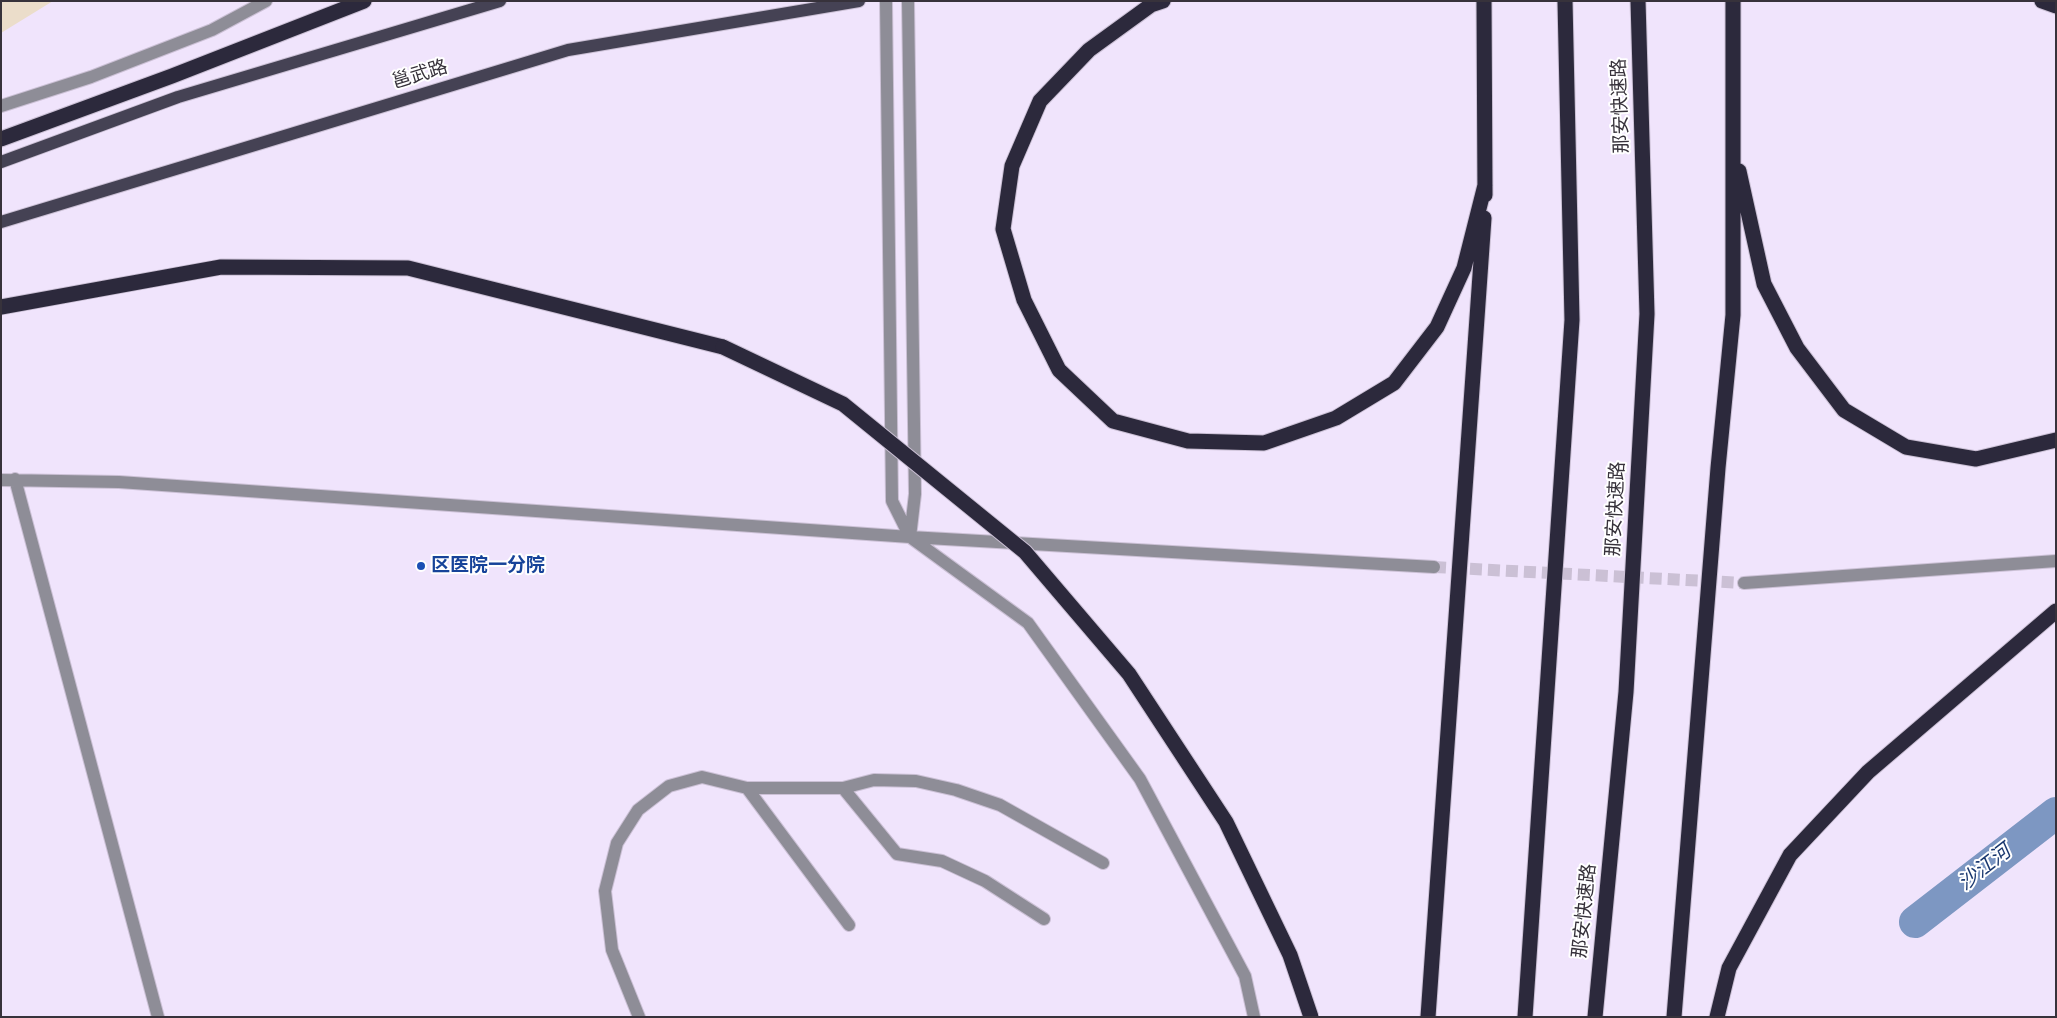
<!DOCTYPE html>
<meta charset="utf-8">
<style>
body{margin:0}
#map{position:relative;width:2057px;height:1018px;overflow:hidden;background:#f0e4fc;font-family:"Space Grotesk",sans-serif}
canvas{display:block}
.frame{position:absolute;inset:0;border:2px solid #37323b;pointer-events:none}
</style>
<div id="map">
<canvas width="2057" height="1018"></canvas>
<div class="frame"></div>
</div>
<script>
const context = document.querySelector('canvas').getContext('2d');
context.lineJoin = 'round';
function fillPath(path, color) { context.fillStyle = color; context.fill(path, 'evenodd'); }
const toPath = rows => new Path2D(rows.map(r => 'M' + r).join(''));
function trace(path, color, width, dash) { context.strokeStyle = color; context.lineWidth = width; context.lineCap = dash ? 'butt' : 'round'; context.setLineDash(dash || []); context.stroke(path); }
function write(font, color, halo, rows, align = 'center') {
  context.font = font + ' "Space Grotesk","Noto Sans SC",sans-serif'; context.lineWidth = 4; context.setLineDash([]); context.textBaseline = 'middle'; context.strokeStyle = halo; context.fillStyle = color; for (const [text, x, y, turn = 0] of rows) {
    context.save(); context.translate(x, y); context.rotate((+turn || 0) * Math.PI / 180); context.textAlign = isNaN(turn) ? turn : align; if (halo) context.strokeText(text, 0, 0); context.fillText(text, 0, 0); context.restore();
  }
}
fillPath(toPath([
 [1,1,53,1,1,33]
]), '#ebddca');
trace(toPath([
 [1915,922,2056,813]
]), '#7d97c2', 32);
trace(toPath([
 [1434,567,1744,583]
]), '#cbc0d5', 12, [12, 6]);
const minor = toPath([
 [886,1,892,501,910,537,1028,623,1140,779,1245,976,1254,1017],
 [908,1,915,494,910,537],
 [1,106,91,77,212,30,266,1],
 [15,479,158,1017],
 [1,480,119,482,910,537,1434,567],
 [1744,583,2056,561],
 [747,788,843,788,874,780,916,781,956,790,1000,805,1103,863],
 [843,788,897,854,942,861,985,881,1044,919],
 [639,1017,612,950,605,891,617,843,638,810,669,786,702,777,747,788,849,925]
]);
const major = toPath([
 [1,162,178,97,500,1],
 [1,222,568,50,859,1]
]);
const highway = toPath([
 [1163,1,1151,5,1089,50,1040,101,1012,166,1003,229,1024,300,1059,370,1113,421,1188,441,1264,443,1336,418,1394,383,1437,327,1464,268,1485,185],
 [1484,1,1485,195],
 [2042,1,2056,6],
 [1,139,172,76,364,1],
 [1739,171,1764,284,1797,348,1844,410,1906,447,1976,459,2056,440],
 [1,307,221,267,408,268,723,347],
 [1428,1017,1484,218],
 [1525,1017,1572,320,1565,1],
 [1595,1017,1626,692,1647,314,1638,1],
 [1674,1017,1718,468,1733,315,1733,1],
 [1717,1017,1729,968,1790,855,1868,772,2056,611]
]);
trace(minor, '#cbc0d5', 14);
trace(major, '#cbc0d5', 14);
trace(highway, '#cbc0d5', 17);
trace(minor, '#8e8d97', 12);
trace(major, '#454254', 12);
trace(highway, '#2c293c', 15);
const highwayBridge = toPath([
 [723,347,843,404,1025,552,1129,674,1226,822,1290,955,1311,1017]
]);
trace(highwayBridge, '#cbc0d5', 17, []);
trace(highwayBridge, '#2c293c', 15);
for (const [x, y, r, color] of [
 [421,566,5,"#1a4fb4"]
]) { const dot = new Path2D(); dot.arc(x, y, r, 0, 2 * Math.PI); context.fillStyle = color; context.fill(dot); trace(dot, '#fff', 2); }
write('19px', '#37323b', '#fff', [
 ["邕武路",420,75,-17],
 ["那安快速路",1621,106,-92],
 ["那安快速路",1616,509,-87],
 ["那安快速路",1585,911,-84]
]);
write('bold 19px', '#164399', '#fff', [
 ["区医院一分院",431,566]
], 'left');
write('italic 20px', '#1a386f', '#fff', [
 ["沙江河",1985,868,-38]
]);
</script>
